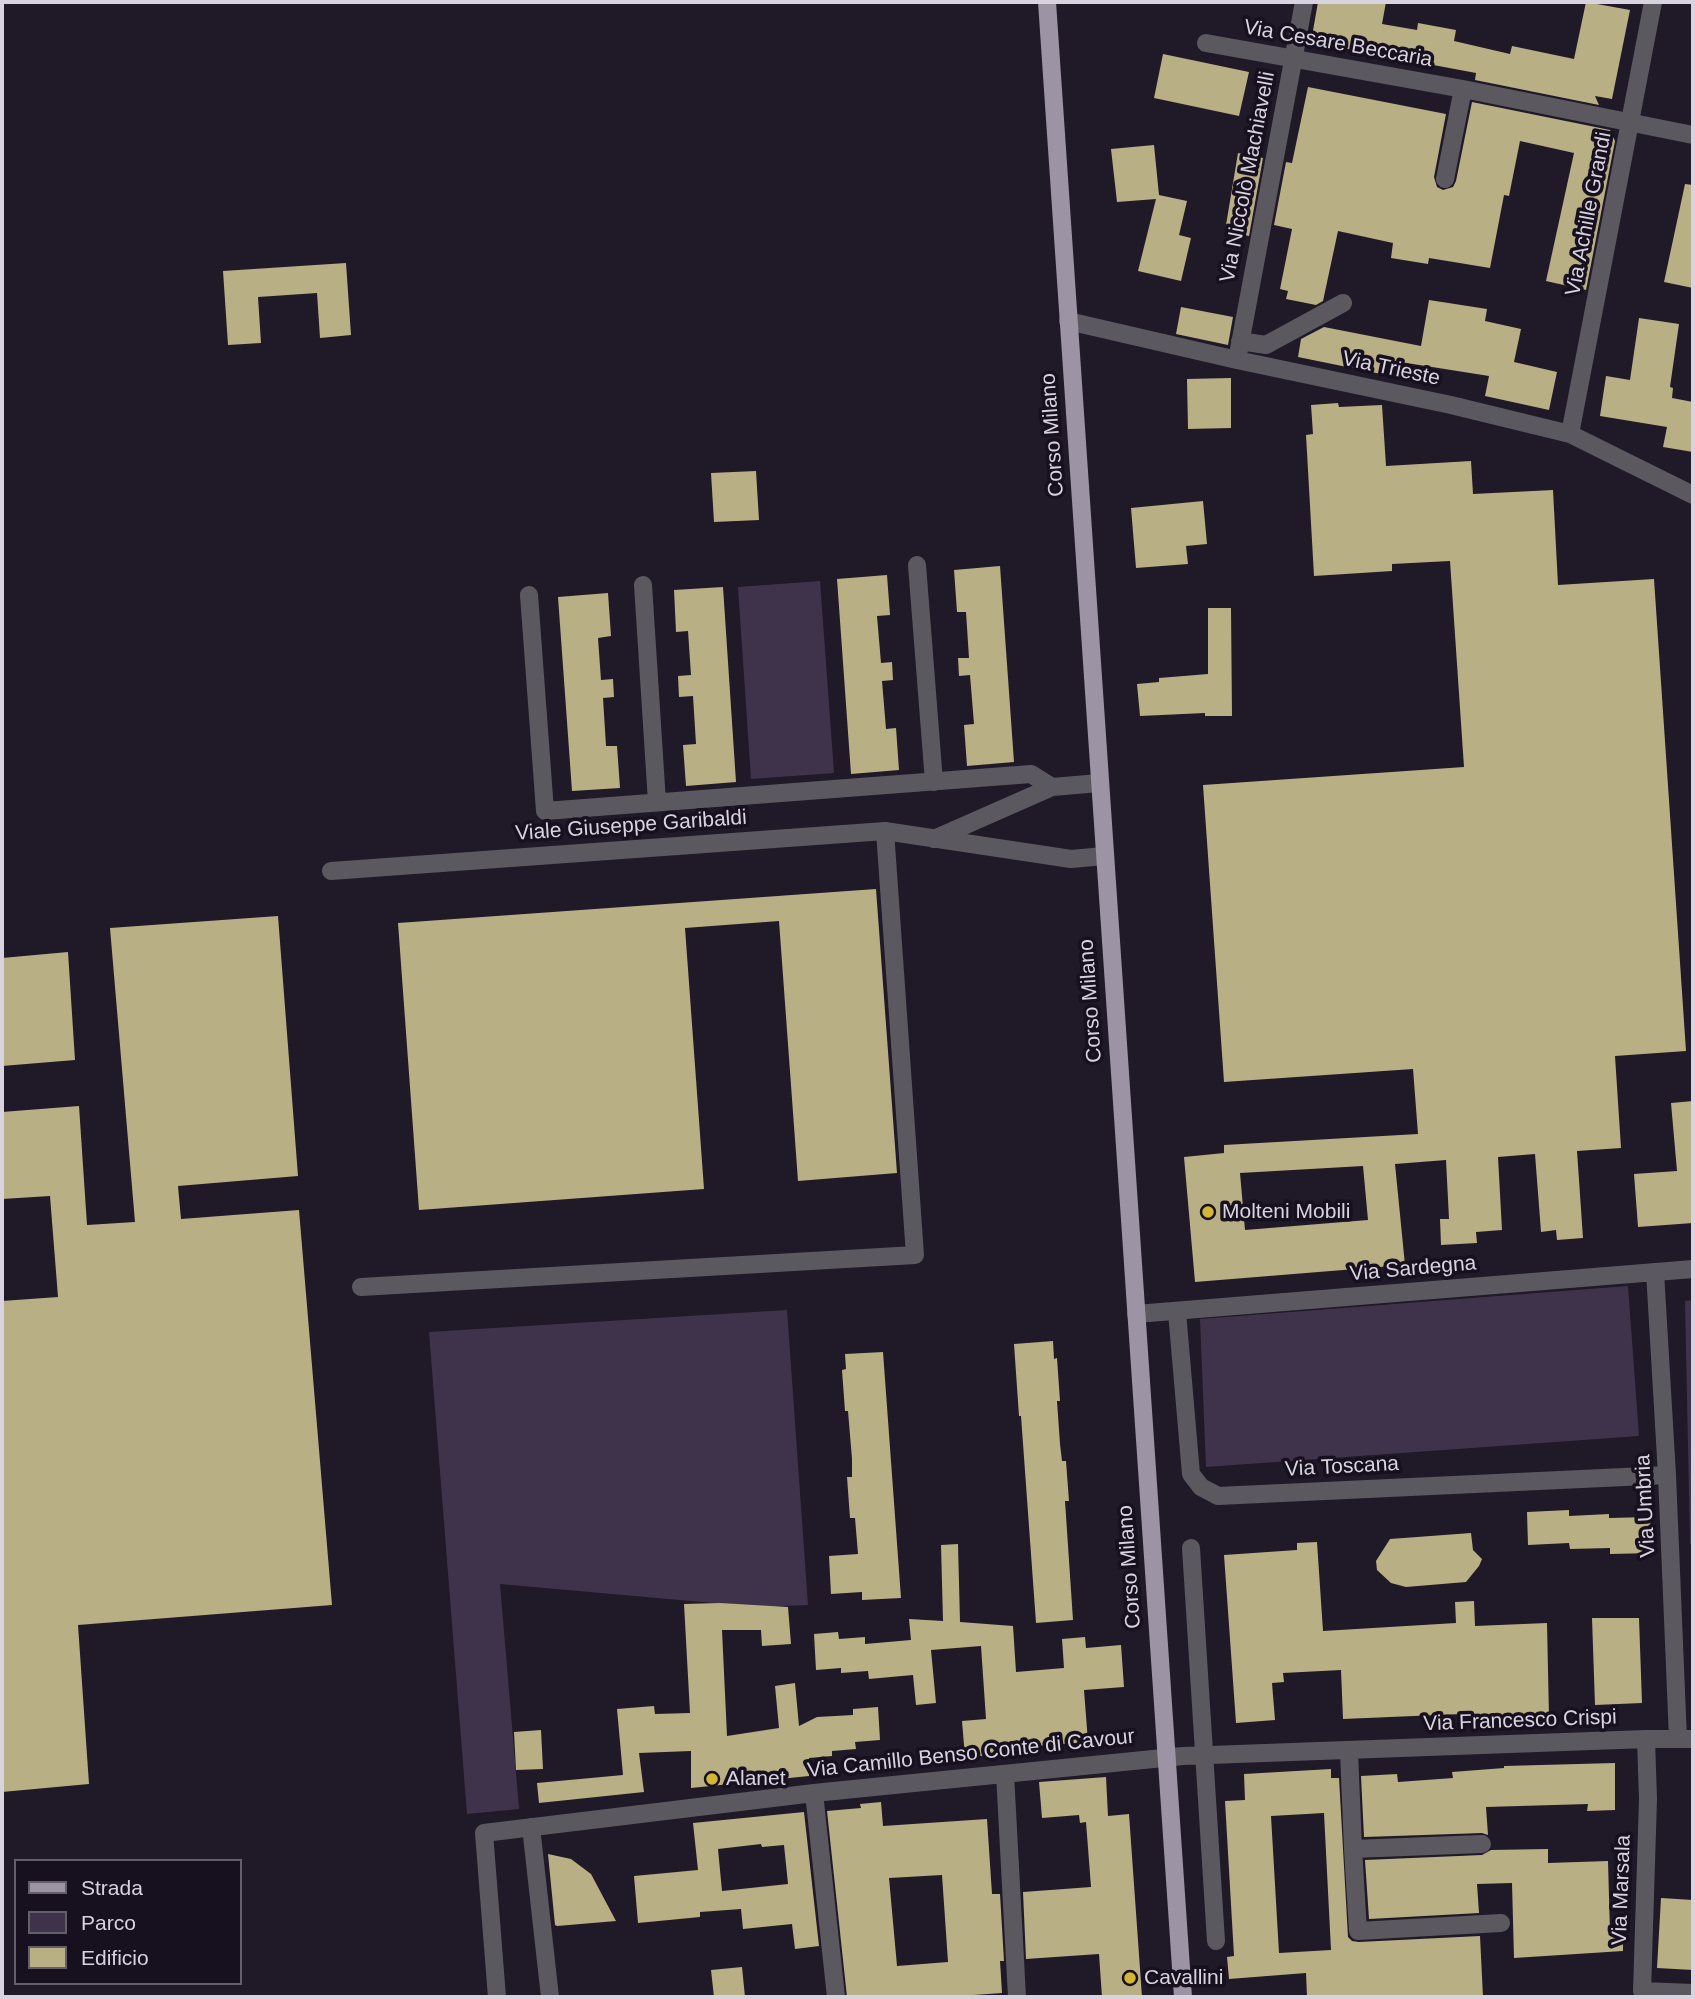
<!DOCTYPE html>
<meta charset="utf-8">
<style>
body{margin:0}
#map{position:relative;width:1695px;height:1999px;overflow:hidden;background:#201928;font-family:Arial,sans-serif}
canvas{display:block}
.frame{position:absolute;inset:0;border:4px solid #d8d3de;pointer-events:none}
.legend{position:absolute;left:14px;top:1859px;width:228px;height:126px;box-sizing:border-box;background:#17101f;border:2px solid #645e6b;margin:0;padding:9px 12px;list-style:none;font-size:21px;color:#d8d3de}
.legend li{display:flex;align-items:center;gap:14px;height:35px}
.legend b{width:35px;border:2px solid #645e6b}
</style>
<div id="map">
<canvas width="1695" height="1999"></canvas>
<div class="frame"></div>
<ul class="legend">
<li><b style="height:9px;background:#9c94a5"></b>Strada</li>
<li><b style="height:19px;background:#3f334b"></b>Parco</li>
<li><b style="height:19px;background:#b9af85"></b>Edificio</li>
</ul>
</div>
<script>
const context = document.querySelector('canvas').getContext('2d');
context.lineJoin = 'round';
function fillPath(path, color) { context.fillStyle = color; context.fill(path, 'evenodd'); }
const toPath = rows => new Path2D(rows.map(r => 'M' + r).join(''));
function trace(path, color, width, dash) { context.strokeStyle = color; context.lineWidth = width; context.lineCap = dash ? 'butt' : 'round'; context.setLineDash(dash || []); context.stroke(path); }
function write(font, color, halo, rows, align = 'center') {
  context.font = font + ' Arial,sans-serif'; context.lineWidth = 7; context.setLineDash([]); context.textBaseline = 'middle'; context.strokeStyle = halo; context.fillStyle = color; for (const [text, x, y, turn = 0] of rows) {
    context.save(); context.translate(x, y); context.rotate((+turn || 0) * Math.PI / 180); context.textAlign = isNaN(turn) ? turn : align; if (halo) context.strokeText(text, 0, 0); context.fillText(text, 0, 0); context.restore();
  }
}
fillPath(toPath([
 [820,581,834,773,751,779,738,587],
 [1628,1286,1639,1436,1206,1467,1200,1319],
 [1693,1300,1693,1544,1690,1544,1685,1301],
 [787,1310,808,1605,758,1607,500,1584,519,1809,467,1814,429,1332]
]), '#3f334b');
fillPath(toPath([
 [1318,2,1386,2,1382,24,1417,30,1418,23,1456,30,1454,41,1510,54,1512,46,1574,59,1586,2,1630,10,1612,99,1595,96,1599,105,1475,80,1476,73,1311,42],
 [1163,54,1249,72,1239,116,1154,98],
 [1308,87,1446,114,1434,177,1437,187,1443,190,1453,187,1456,181,1472,102,1610,130,1615,141,1586,290,1546,281,1574,153,1520,141,1509,196,1504,195,1490,268,1429,258,1428,264,1391,258,1393,243,1338,231,1323,301,1316,305,1286,299,1288,291,1280,289,1292,229,1274,225,1286,162,1292,163],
 [1154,145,1159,195,1187,201,1179,235,1191,238,1181,281,1138,271,1156,199,1117,202,1111,149],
 [1238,153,1263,158,1249,236,1225,231],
 [1685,184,1693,185,1693,288,1664,282],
 [346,263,351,335,320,338,317,293,258,297,261,343,228,345,223,271],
 [1429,300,1487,309,1485,321,1521,329,1514,362,1557,372,1549,410,1485,396,1489,376,1394,361,1391,376,1298,357,1301,339,1324,327,1421,346],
 [1181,307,1233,317,1228,345,1176,334],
 [1639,318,1679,324,1670,387,1673,388,1672,398,1693,402,1693,452,1663,447,1667,427,1600,416,1606,376,1630,380],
 [1231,378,1231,428,1188,429,1187,379],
 [1338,403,1339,407,1382,405,1386,466,1471,461,1473,494,1553,490,1558,585,1654,579,1686,1051,1615,1056,1621,1148,1577,1151,1583,1238,1557,1240,1556,1230,1541,1232,1535,1154,1498,1157,1502,1230,1476,1232,1477,1243,1441,1245,1440,1219,1449,1219,1446,1160,1395,1164,1405,1265,1195,1282,1184,1157,1224,1153,1224,1145,1418,1134,1413,1069,1224,1082,1203,785,1464,767,1450,561,1392,564,1392,571,1314,576,1306,435,1313,434,1311,405],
 [1363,1166,1368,1220,1245,1230,1240,1173],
 [756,471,759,520,714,522,711,473],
 [1203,501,1207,544,1186,546,1188,564,1136,568,1131,508],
 [1000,566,1014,762,967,766,964,725,974,724,970,675,959,676,958,658,969,658,966,612,957,612,954,570],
 [887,575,890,615,877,616,881,663,892,662,893,680,882,681,886,729,896,728,899,770,851,774,837,579],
 [723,587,736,782,686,786,683,745,696,744,693,696,679,697,678,676,691,675,688,631,676,632,674,590],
 [608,593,611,636,598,638,601,680,613,679,614,697,603,698,606,746,617,746,620,788,572,791,558,597],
 [1208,608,1231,608,1232,716,1205,716,1205,713,1140,716,1137,684,1159,682,1159,678,1208,674],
 [876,889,897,1173,798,1181,779,921,685,928,704,1189,419,1210,398,923],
 [278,916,298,1176,178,1186,181,1219,299,1210,332,1605,78,1625,89,1784,2,1792,2,1301,58,1297,50,1196,2,1199,2,1112,79,1106,87,1225,135,1222,110,928],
 [68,952,75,1060,2,1066,2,958],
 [1693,1101,1693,1223,1638,1227,1634,1174,1677,1171,1671,1103],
 [1053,1341,1054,1359,1057,1358,1060,1401,1057,1401,1060,1444,1062,1461,1066,1461,1069,1501,1065,1501,1073,1620,1036,1623,1021,1416,1019,1416,1014,1344],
 [883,1352,901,1598,862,1600,862,1592,831,1594,829,1556,858,1554,855,1518,850,1518,847,1477,852,1477,852,1459,848,1411,845,1411,842,1370,846,1369,845,1354],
 [1569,1510,1569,1516,1609,1514,1609,1518,1650,1517,1652,1553,1610,1554,1610,1548,1570,1549,1569,1543,1528,1545,1527,1512],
 [1471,1533,1473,1550,1482,1559,1479,1566,1466,1582,1406,1587,1391,1583,1377,1570,1376,1561,1390,1539],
 [1317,1542,1323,1631,1456,1623,1455,1602,1474,1601,1475,1626,1547,1623,1549,1717,1461,1721,1461,1714,1343,1719,1341,1670,1283,1673,1284,1682,1272,1683,1275,1720,1236,1723,1224,1555,1297,1550,1297,1543],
 [958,1544,960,1622,1013,1626,1016,1672,1064,1668,1062,1639,1085,1637,1086,1648,1121,1645,1124,1687,1084,1690,1088,1742,1024,1747,1025,1753,965,1757,962,1721,986,1719,981,1646,931,1650,936,1703,916,1705,913,1675,869,1679,868,1671,841,1673,841,1668,816,1670,814,1634,838,1632,839,1639,865,1637,865,1644,911,1640,909,1619,943,1621,941,1545],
 [720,1603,788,1607,791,1644,762,1646,761,1630,722,1630,727,1736,779,1728,775,1686,795,1683,799,1726,817,1717,853,1715,853,1709,878,1707,880,1740,855,1742,856,1749,832,1751,832,1756,809,1758,809,1776,691,1788,691,1751,639,1753,644,1792,539,1803,537,1783,623,1775,617,1709,654,1706,655,1714,690,1713,684,1604],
 [1592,1618,1639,1618,1642,1703,1595,1705],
 [541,1730,543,1769,516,1770,514,1732],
 [1615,1763,1615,1810,1587,1811,1588,1804,1486,1807,1488,1835,1482,1833,1364,1837,1361,1776,1397,1774,1398,1782,1453,1778,1452,1772,1504,1768,1504,1766],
 [1331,1769,1331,1778,1339,1778,1348,1937,1352,1941,1359,1942,1480,1936,1483,1997,1307,1997,1306,1973,1229,1979,1227,1957,1234,1956,1225,1801,1245,1800,1244,1774],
 [1324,1813,1331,1950,1279,1953,1271,1816],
 [1106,1777,1108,1816,1129,1814,1142,1997,1102,1997,1099,1954,1026,1959,1023,1892,1091,1887,1086,1822,1080,1823,1079,1815,1042,1818,1039,1782],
 [881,1802,883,1826,987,1819,992,1894,1000,1894,1004,1961,1000,1961,1002,1993,945,1997,847,1997,827,1811,861,1808,860,1804],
 [942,1875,948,1962,897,1966,889,1878],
 [804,1812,819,1946,795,1949,792,1924,743,1929,741,1909,700,1912,700,1917,638,1923,634,1876,698,1870,693,1823],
 [761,1844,762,1847,784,1845,788,1884,722,1891,718,1849],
 [1548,1849,1548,1863,1608,1861,1610,1933,1623,1932,1623,1951,1514,1958,1512,1883,1477,1884,1479,1913,1369,1919,1365,1860,1482,1855,1491,1850],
 [548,1854,571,1859,591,1874,616,1921,557,1926,555,1925],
 [1661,1898,1693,1900,1693,1970,1657,1968],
 [742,1967,745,1997,714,1997,711,1970]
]), '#b9af85');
trace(toPath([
 [1206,43,1463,89,1693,135],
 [1445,179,1463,89],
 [1068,321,1237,360,1451,405,1570,434,1693,495],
 [1240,341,1266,345,1343,303],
 [1237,360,1304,2],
 [1570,434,1653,2],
 [917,565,934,782],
 [643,585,657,802],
 [529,595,545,811,1031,774,1052,787],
 [934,839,1052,787,1099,783],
 [331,871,885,831,1071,859,1104,856],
 [1655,1272,1667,1475,1678,1739],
 [361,1287,915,1255,885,831],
 [1177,1312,1191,1474,1201,1487,1218,1496,1667,1475],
 [1136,1314,1693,1269],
 [1191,1548,1216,1941],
 [1646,1739,1648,1799,1642,1991,1693,1993],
 [1349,1751,1353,1849,1482,1844],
 [1005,1774,1017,1997],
 [814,1793,836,1997],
 [531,1827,550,1997],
 [1353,1849,1358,1931,1501,1923],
 [497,1997,484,1833,814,1793,1183,1756,1646,1739,1693,1739]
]), '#5c5860', 18);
trace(toPath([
 [1047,2,1183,1997]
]), '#9c94a5', 18);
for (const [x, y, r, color] of [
 [1208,1212,7,"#d3b635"],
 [712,1779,7,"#d3b635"],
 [1130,1978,7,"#d3b635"]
]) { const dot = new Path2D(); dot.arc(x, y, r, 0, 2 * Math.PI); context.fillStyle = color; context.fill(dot); trace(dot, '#17101f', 2.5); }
write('21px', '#d8d3de', '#17101f', [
 ["Via Cesare Beccaria",1338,44,10],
 ["Via Niccolò Machiavelli",1248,177,-79],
 ["Via Achille Grandi",1589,214,-79],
 ["Via Trieste",1391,369,12],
 ["Corso Milano",1053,435,-94],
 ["Viale Giuseppe Garibaldi",631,826,-4],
 ["Corso Milano",1091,1001,-94],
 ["Via Sardegna",1413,1269,-5],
 ["Via Toscana",1342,1467,-3],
 ["Via Umbria",1646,1506,-93],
 ["Corso Milano",1130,1567,-94],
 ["Via Francesco Crispi",1520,1721,-2],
 ["Via Camillo Benso Conte di Cavour",971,1754,-6],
 ["Via Marsala",1622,1890,-88]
]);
write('21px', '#d8d3de', '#17101f', [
 ["Molteni Mobili",1222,1212],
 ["Alanet",726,1779],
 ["Cavallini",1144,1978]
], 'left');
</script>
